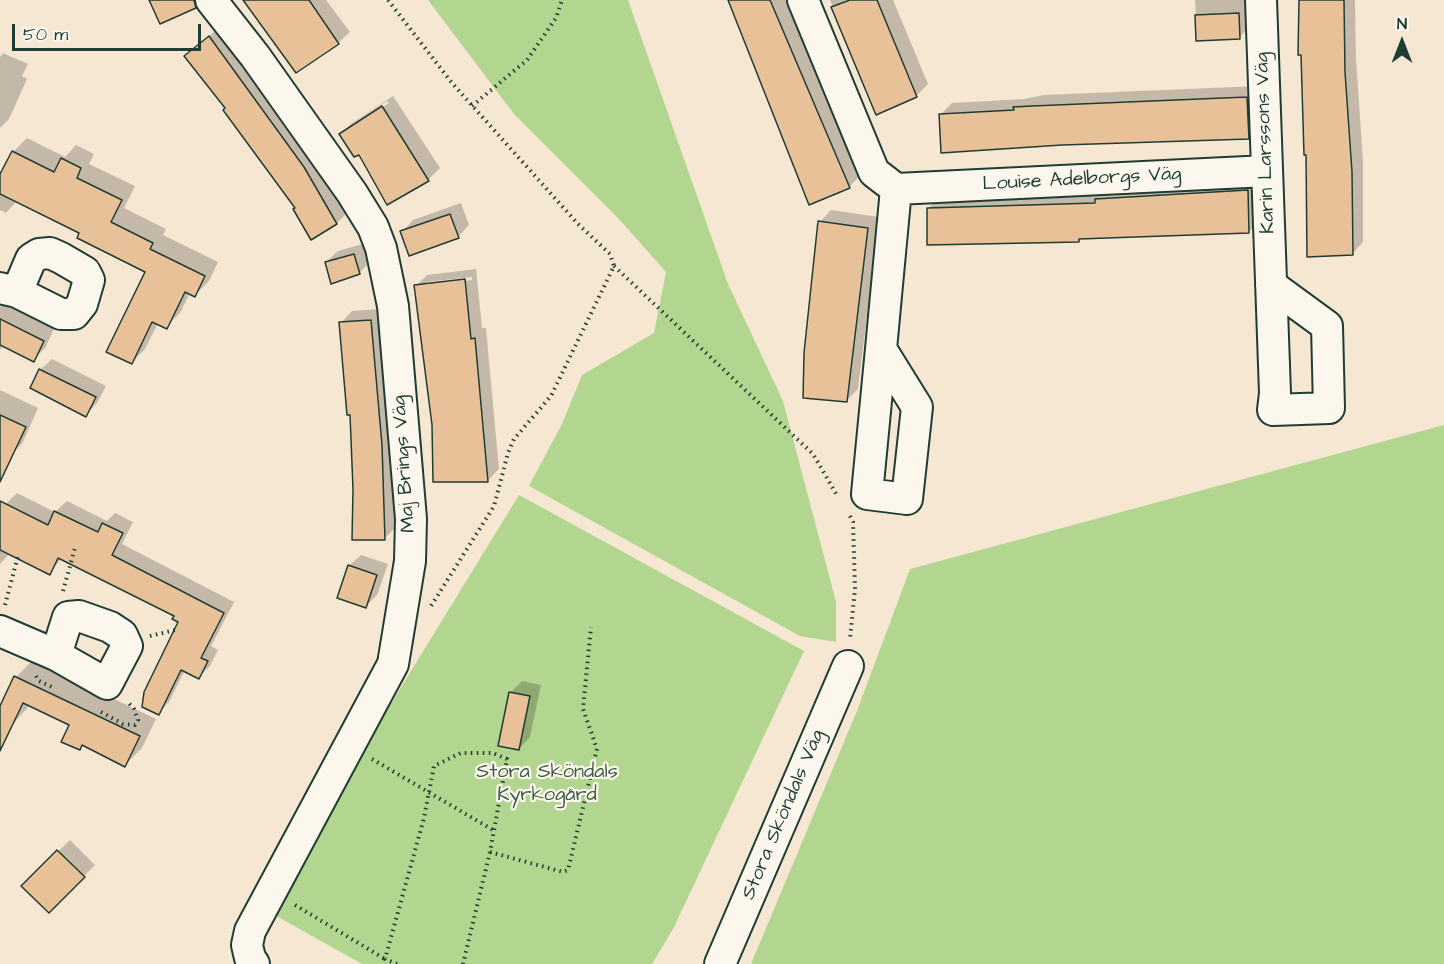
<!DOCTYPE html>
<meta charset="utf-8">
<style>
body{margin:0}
#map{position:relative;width:1444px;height:964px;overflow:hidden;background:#f6e7d3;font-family:"Architects Daughter",sans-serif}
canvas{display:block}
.north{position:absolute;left:1372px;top:12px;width:60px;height:60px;-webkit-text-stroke:4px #fbf7ec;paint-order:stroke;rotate:0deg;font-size:16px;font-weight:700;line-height:24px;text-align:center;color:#1f3d34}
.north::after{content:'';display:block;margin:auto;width:21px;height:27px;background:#1f3d34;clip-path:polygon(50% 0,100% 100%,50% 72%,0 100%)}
.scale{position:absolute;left:12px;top:24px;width:189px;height:27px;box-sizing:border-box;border:3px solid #1f3d34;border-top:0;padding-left:8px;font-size:18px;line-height:21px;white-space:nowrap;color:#1f3d34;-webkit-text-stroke:4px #fbf7ec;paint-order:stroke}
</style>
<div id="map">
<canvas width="1444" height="964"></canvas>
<div class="north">N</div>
<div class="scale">50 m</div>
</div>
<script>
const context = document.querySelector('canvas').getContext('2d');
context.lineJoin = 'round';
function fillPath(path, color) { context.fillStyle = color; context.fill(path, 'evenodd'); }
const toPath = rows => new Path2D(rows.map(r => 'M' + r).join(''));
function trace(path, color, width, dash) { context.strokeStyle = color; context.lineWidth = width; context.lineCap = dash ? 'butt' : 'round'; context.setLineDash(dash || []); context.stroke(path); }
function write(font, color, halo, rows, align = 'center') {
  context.font = font + ' "Architects Daughter",sans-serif'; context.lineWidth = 4.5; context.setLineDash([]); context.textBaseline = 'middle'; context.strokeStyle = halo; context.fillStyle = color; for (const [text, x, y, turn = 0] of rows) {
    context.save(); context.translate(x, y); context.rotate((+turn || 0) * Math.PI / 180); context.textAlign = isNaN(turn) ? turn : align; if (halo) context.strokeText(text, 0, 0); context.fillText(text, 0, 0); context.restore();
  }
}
fillPath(toPath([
 [428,0,628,0,728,284,783,401,836,602,836,642,800,636,529,486,562,424,582,375,654,333,666,272,619,219,514,114],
 [1444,425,1444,964,751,964,857,711,910,569],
 [519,495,804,651,673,929,652,964,362,964,271,913,365,746]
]), '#b2d58f');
fillPath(toPath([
 [256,0,326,0,350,32,338,43,296,71],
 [730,0,786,0,861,175,850,186,810,203],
 [830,0,893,0,928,84,916,96,877,113],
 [1195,0,1250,0,1251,26,1239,37,1197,39],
 [1300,0,1355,0,1356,60,1363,160,1363,242,1352,254,1309,255],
 [221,26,348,212,337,223,312,238,296,207,227,108,186,56],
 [3,53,28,64,22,76,27,79,9,119,0,128,0,57],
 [1258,86,1259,126,1248,137,941,114,952,103,1024,99,1044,95],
 [393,96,440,168,428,180,388,203,359,152,341,134,352,123],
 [387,101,389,103,352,127,352,124],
 [27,138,65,157,76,145,94,154,89,164,135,186,124,208,166,229,163,235,218,262,209,281,195,295,190,293,180,313,166,327,158,323,145,349,131,363,147,271,81,233,17,201,6,213,0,210,0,178,13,152],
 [1259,179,1260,220,1249,232,1081,238,1078,241,929,208,940,197],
 [461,203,469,225,458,237,402,232,413,220],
 [831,210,879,217,858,389,846,401,820,222],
 [366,243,371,261,359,273,326,262,338,251],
 [476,269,482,328,486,328,499,469,488,480,433,425,416,286,427,275],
 [472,277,472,280,427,285,427,282],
 [3,304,54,329,45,348,33,360,3,345,0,350,0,307],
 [382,309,396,496,396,527,384,539,355,489,351,413,341,323,352,311],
 [52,359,106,386,97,403,86,415,40,370],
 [0,390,38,408,22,444,12,453,0,448],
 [17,493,55,512,67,501,107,521,115,513,133,522,122,544,234,602,211,646,218,650,210,666,199,677,185,670,169,702,158,713,180,622,177,615,62,558,49,573,10,553,0,564,0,517,6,504],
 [361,555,388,564,377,595,366,606,349,566],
 [33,660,156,719,142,748,125,765,84,744,80,749,71,724,30,705,11,726,0,721,0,710,16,677],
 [522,681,541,685,530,737,519,749,511,692],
 [70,840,95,865,49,911,23,886]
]), '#0003');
const building = toPath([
 [149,0,194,0,196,8,160,24,149,0],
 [243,0,309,0,339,44,296,73,243,0],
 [728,0,770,0,850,188,809,205,728,0],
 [850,0,877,0,917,97,876,115,831,7,850,0],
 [1299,0,1344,0,1345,72,1352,172,1353,255,1307,257,1306,155,1304,155,1301,55,1298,55,1299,0],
 [1239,13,1240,39,1196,41,1195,15,1239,13],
 [209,36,304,167,337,224,311,240,293,209,295,208,223,110,225,108,184,56,209,36],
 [1247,97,1249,139,1062,145,941,153,939,114,1014,110,1013,107,1032,106,1247,97],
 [382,106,429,181,387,205,359,155,354,157,339,134,382,106],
 [12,151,54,172,61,158,81,168,77,178,122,200,111,222,153,243,150,249,205,276,195,297,185,292,167,329,152,322,132,364,106,352,145,272,77,238,79,233,0,194,0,174,12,151],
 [1248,190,1249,233,1079,239,1079,242,927,245,927,208,1095,203,1095,199,1248,190],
 [450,214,459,238,409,256,400,231,450,214],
 [818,221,868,228,847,402,803,398,804,353,818,221],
 [354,254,360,274,331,284,325,262,354,254],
 [465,279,471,339,475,338,488,482,433,482,432,425,414,285,465,279],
 [0,319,44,341,34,362,0,345,0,319],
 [371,320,382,445,385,540,352,540,353,489,350,415,347,415,339,322,371,320],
 [39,369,96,397,86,417,30,388,39,369],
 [0,415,26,427,0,482,0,415],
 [0,501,48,525,54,511,98,532,102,523,123,533,112,555,224,613,201,658,208,661,199,679,181,670,159,715,142,707,144,692,178,622,172,619,174,616,58,558,50,575,0,550,0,501],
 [348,565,377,575,366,608,337,598,348,565],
 [14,676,140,736,125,767,82,745,80,750,61,742,69,725,23,703,0,751,0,706,14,676],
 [509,692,530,696,519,750,498,746,509,692],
 [57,850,85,877,49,913,21,886,57,850]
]);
fillPath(building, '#e9c199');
trace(building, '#1f3d34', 1.5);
const minor = toPath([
 [211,0,255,56,352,193,373,227,381,248,393,306,411,519,410,561,393,664,250,931,247,945,250,958,254,964],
 [803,0,874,172,896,189],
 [1261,0,1275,393,1273,410,1329,408,1327,326,1271,285],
 [896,189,1267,171],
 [0,288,17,292,61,314,74,314,82,304,89,280,85,272,61,258,50,253,39,254,31,259,17,292],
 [881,349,917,407,907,499,867,494,881,349,896,189],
 [0,631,56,655,107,684,127,646,122,635,110,627,79,616,68,617,56,655],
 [720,964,848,666]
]);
trace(minor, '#1f3d34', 34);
trace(toPath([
 [388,0,452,83,578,224,610,254,614,266,551,396,514,439,508,453,494,506,431,606],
 [472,106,527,60,556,18,562,0],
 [614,266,813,454,838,497],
 [850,516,853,522,855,589,850,639],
 [63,591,75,548],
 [5,605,18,556],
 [150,636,175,630],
 [36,676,39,681,54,688],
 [101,712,123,724,135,725,138,720,134,709,128,702],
 [372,759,493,830],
 [490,852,563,872,568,870,597,749,583,709,591,627],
 [295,905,385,959],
 [397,964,385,959,424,818,434,766,461,753,493,753,507,759,490,852,463,964]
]), '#1f3d34', 4, [1.5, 4.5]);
trace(minor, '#fbf7ec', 30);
write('20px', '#1f3d34', '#fbf7ec', [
 ["Karin Larssons Väg",1266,143,-92],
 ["Louise Adelborgs Väg",1082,180,-3],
 ["Maj Brings Väg",405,464,-94],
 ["Stora Sköndals Väg",784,815,-67]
]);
write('20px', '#3c5b46', '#fbf7ec', [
 ["Stora Sköndals",547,773],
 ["Kyrkogård",547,796]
]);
</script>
